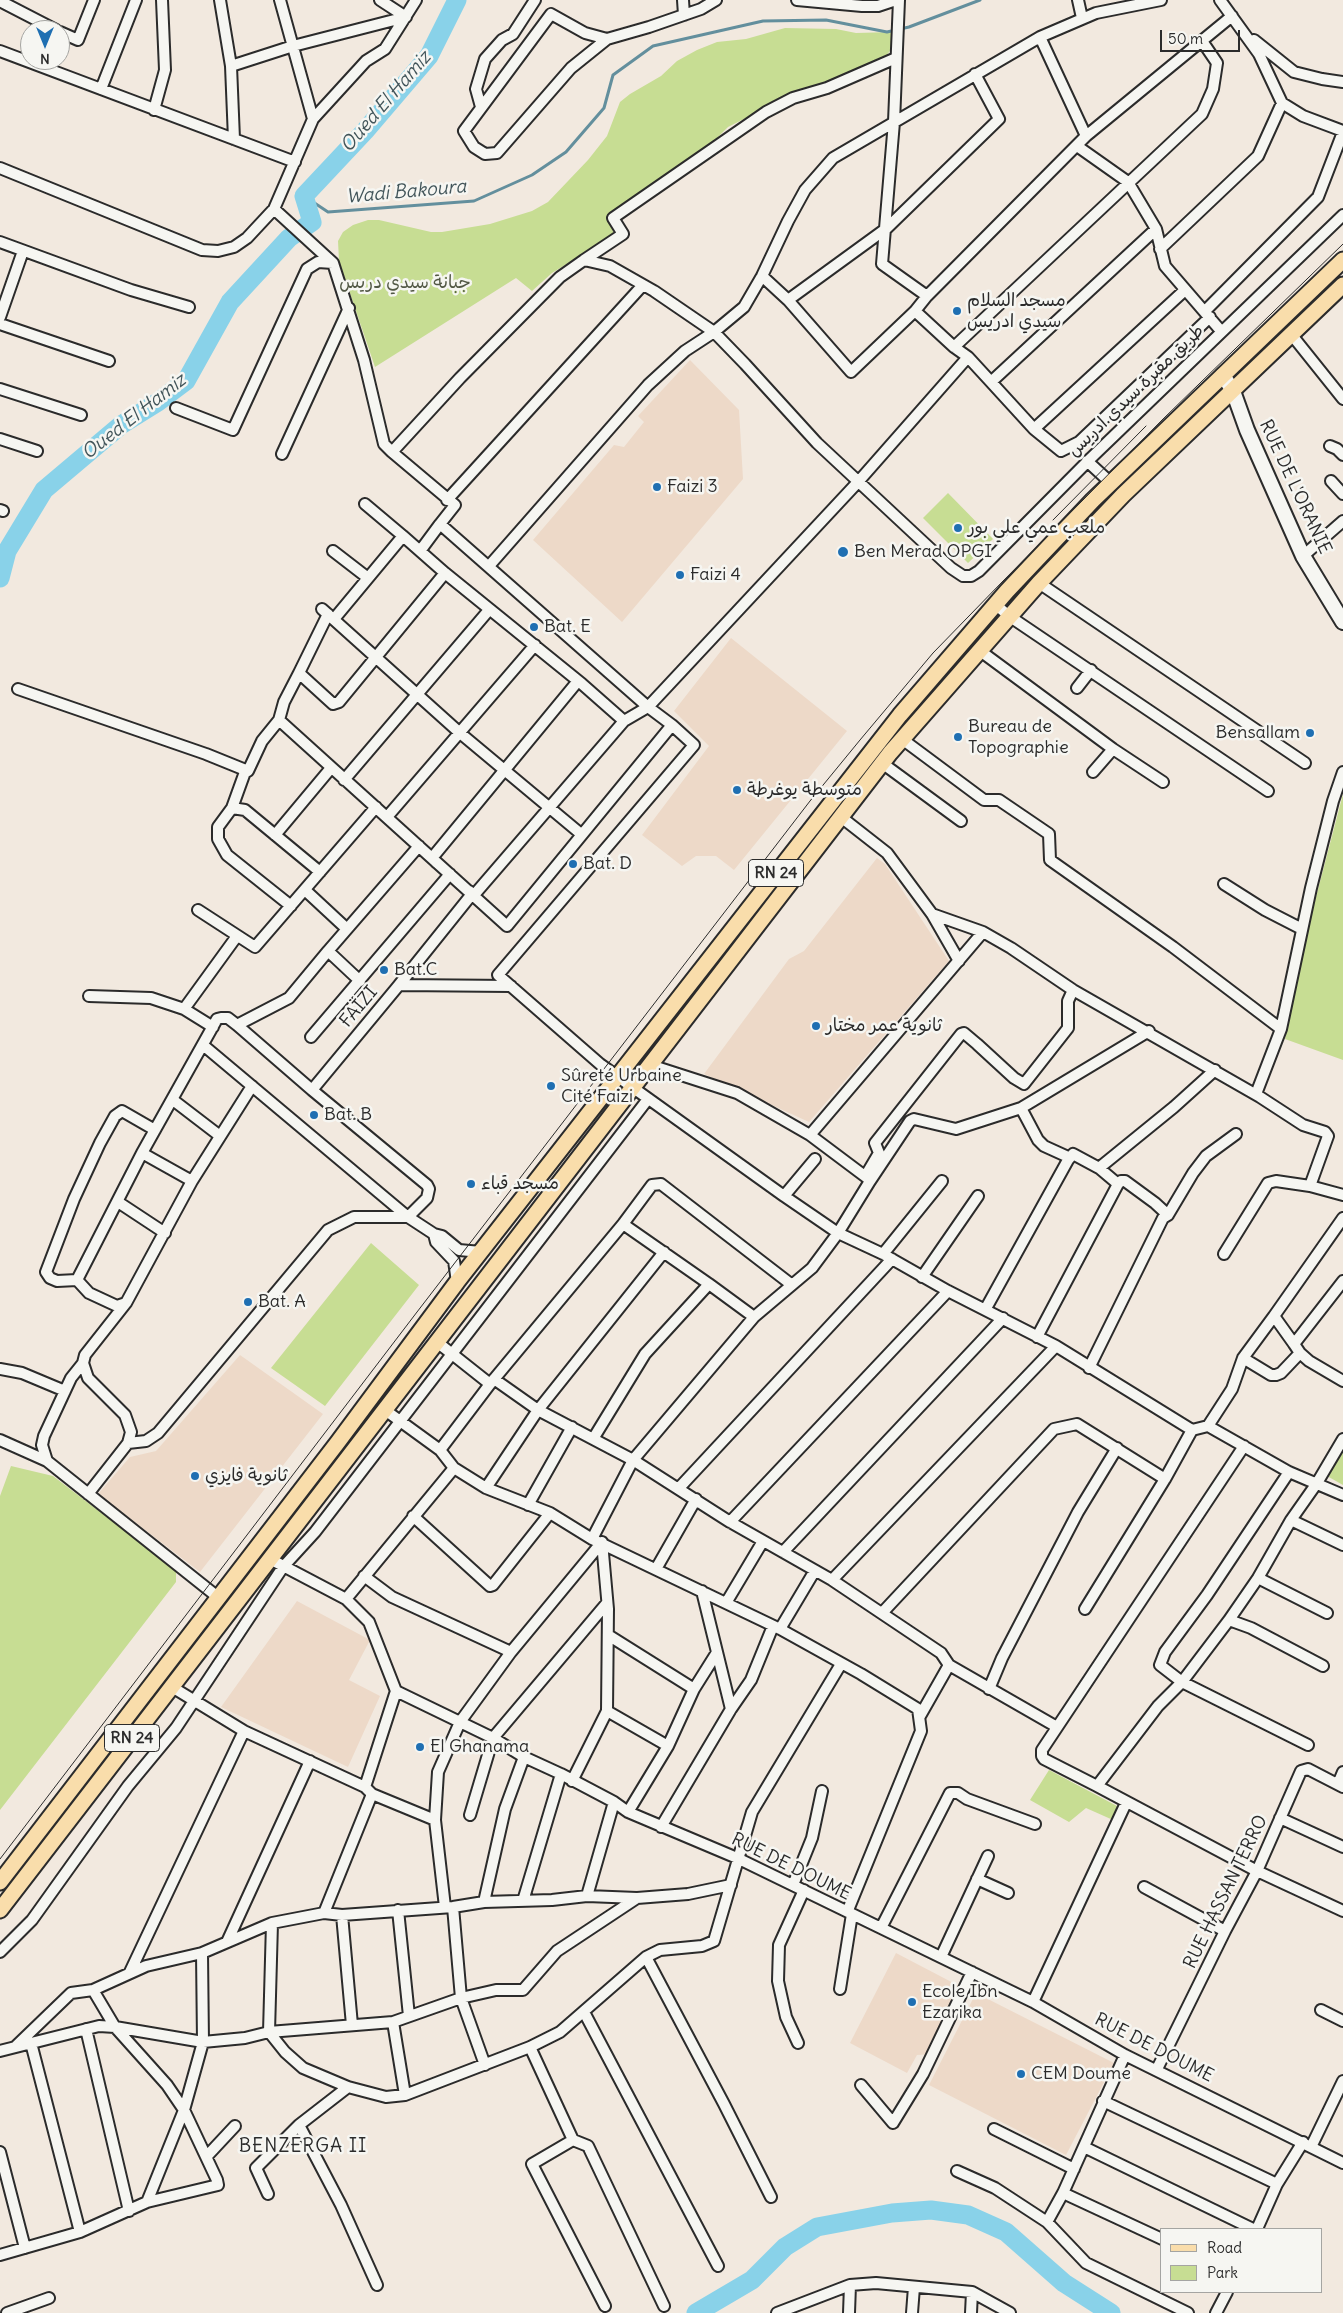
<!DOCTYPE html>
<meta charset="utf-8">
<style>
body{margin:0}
#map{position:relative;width:1343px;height:2313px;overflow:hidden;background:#f2e9df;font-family:Delius,sans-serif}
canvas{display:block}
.legend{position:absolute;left:1160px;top:2228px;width:162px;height:65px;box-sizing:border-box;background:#f6f6f2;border:1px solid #a5a5a2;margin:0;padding:6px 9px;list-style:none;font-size:15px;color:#2b2b2b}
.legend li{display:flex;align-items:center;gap:10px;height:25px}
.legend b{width:25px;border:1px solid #a5a5a2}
.north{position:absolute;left:20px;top:20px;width:50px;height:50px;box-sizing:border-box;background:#f6f6f2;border:1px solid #a5a5a2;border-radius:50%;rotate:180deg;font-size:14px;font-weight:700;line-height:20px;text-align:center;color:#2b2b2b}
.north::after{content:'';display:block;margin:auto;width:18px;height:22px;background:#1f6fb2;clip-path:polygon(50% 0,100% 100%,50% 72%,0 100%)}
.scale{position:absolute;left:1160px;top:30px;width:80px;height:22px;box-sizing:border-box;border:2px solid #2b2b2b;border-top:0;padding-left:6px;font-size:15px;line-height:18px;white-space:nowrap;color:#2b2b2b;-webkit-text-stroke:4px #f6f6f2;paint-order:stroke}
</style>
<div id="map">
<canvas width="1343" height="2313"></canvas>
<ul class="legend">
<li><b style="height:6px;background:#f9ddab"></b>Road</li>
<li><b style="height:14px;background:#c7dd93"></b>Park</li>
</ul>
<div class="north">N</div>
<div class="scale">50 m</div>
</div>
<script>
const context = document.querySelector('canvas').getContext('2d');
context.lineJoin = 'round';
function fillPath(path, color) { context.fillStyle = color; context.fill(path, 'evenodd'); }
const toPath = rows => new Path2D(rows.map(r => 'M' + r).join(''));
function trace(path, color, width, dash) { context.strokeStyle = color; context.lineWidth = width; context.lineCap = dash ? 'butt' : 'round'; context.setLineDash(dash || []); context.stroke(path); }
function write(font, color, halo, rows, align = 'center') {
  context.font = font + ' Delius,"Playpen Sans Arabic",sans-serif'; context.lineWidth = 5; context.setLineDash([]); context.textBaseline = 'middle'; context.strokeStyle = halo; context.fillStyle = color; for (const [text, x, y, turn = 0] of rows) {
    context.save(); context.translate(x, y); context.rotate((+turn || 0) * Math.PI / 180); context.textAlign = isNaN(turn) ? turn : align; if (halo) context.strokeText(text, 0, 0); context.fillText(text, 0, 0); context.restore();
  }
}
fillPath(toPath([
 [690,360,739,410,743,479,622,622,533,540,614,445,624,447,644,422,638,416],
 [731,638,847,731,734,870,716,856,696,856,682,866,642,835,709,746,674,711],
 [877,858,885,864,949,961,809,1122,704,1074,789,959,804,951],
 [240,1355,323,1414,200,1572,98,1494,130,1457,156,1451],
 [297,1601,370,1640,349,1680,380,1696,348,1767,221,1707],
 [896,1953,961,1987,931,2054,917,2055,907,2073,850,2043],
 [976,1993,1114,2063,1066,2155,929,2085]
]), '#edd9c8');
fillPath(toPath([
 [785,28,836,29,856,33,892,32,892,48,881,63,788,97,728,127,705,150,609,217,614,235,552,273,532,291,516,278,375,367,339,261,338,241,343,232,353,225,368,220,379,220,431,232,442,232,490,224,532,211,548,202,588,160,607,136,620,102,630,94,661,76,677,61,697,50,717,42,746,39],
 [948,493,993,539,968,563,923,518],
 [1343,794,1343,1060,1285,1039,1300,958],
 [371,1243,419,1285,325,1406,271,1368],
 [1343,1452,1343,1485,1327,1476],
 [11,1466,53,1476,176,1570,176,1582,0,1810,0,1496],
 [1049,1770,1117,1806,1113,1820,1086,1808,1069,1822,1030,1800]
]), '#c7dd93');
trace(toPath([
 [304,196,328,212,474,201,532,175,566,152,604,108,613,75,653,46,763,21,826,20,887,32,909,27,980,0]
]), '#638f9d', 3);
trace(toPath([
 [0,578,7,551,44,490,121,425,158,402,186,381,230,302,289,238,312,222,304,196,365,131,429,56,457,0],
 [696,2313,752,2280,785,2247,817,2227,892,2213,931,2210,968,2215,1006,2232,1064,2283,1111,2313]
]), '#89d2e9', 19);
const street = toPath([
 [220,0,231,66,234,139],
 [280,0,313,119],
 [380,0,406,17],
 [683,0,684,15],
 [797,0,862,6,878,6,896,0],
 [899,0,894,122,882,264,927,296],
 [1078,0,1082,18],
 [1220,0,1259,54,1282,103,1303,116,1343,131],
 [0,1,56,30],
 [60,32,78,40,94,0],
 [1040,37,1086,136],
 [607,39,585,33,551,14,464,131,474,147,485,154,497,153,571,68,607,39,649,27,701,9,716,0],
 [1254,40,1294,72,1322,79,1343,82],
 [0,51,295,162],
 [231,66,293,46,406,17],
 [101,89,136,0],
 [481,107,476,89,485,59,502,40,513,34,535,0],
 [154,110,165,70,162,0],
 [1077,146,1128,182,1156,229,1165,266,1221,331],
 [0,168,202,250,218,251,234,247,247,238,274,209,313,119,366,61,385,49,416,0],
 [274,209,333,263,364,360,384,444,392,452,460,378,560,277,584,260,610,266,654,291,714,332,745,364,817,443,951,568,963,576,971,576,979,571,1091,458,1343,215],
 [0,242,131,290,189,307],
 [1160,249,1258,156,1282,103],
 [584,260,623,234,613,218,766,112,793,98,827,88,896,58],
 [762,276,788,300,851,372,915,311],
 [788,300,887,228,999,119,975,74],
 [1205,311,1318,197,1343,132],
 [0,317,23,251],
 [0,324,109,361],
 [1291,334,1343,399],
 [954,347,1202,114,1213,89,1217,63,1202,41],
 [968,357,991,382,1156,229],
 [991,382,1034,429,1061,451,1079,442,1210,317],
 [0,389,81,415],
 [176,408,233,430,307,269,318,262,333,263],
 [1034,429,1185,290],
 [0,439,37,451],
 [1330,446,1337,449,1343,455],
 [392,452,455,505,440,524],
 [282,454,349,308],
 [1087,461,1111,483],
 [1331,481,1343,494],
 [447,500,642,286],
 [365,504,403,536],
 [0,510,3,511],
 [333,551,368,578],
 [1303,556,1343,521],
 [489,566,648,385,685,351,714,332,744,307,762,276,788,221,805,190,833,158,1040,37,1096,13,1161,0],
 [1039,583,1305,763],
 [995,604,1009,616,1268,791],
 [322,609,460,733,581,834],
 [334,619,403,536,420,551,445,573,582,684,624,721,648,707,440,524,420,551],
 [979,650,1113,749,1163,782],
 [299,673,328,614],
 [1077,688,1091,670],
 [18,689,206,754,248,771,262,741,279,720,284,702,299,673,333,704,339,702,445,573],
 [279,720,507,926,672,725],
 [902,739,984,800,999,800,1049,834,1050,860,1173,947,1281,1029],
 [882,763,961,821],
 [1093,772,1113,749],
 [344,780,489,610],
 [232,808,245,772],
 [387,817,535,645],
 [841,817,887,853,932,914,983,932,1011,948,1073,990,1260,1097,1303,1125,1325,1132,1328,1136,1310,1186,1343,1195],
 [275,835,331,768],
 [437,863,432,858,578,681],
 [1224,884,1265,910,1302,929],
 [305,890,347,929],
 [469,891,474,895,624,721],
 [291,906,227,855,218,839,218,827,232,808,245,810,320,872],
 [198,910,255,947,376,807],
 [932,914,959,961],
 [328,951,419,846],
 [399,985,472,894],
 [89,996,151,998,184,1009,213,1027],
 [184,1009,237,936],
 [237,1025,289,998,328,951,360,981],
 [311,1037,450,874],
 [203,1045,408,1217,434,1234,442,1236,459,1250,481,1252],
 [650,1065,737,1093,810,1135,870,1180],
 [312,1090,399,985,511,986],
 [1256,1094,1281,1029,1311,888,1333,801,1343,772],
 [173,1100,220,1136],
 [810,1135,983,932],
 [142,1153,192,1181],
 [815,1159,784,1196,600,1064,498,975,694,745,672,725,648,707,858,482,968,357,954,347,915,311,927,296,1086,136,1232,16],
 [1068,1160,1073,1154,1099,1168,1118,1184],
 [1099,1168,1174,1107,1215,1070],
 [866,1175,879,1153,875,1143,961,1034,964,1033,977,1044,1014,1078,1024,1084,1068,1028,1068,1001,1073,990],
 [784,1196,838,1233,883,1254,948,1291,1056,1346,1192,1430],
 [118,1202,165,1233],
 [1168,1215,1193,1173,1206,1156,1236,1134],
 [623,1224,709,1284,754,1317],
 [434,1234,436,1242,454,1261,457,1282],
 [883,1254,942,1181],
 [1224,1254,1268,1183,1276,1181,1310,1186],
 [922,1277,978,1196],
 [77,1280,57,1281,50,1278,46,1272,74,1199,100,1143,115,1116,122,1111,155,1130],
 [1343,1281,1294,1344,1300,1353,1309,1361,1343,1381],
 [126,1303,117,1306,89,1293,77,1280,142,1153,217,1019,221,1018,228,1018,237,1025,312,1090,427,1185,429,1189,427,1198,408,1217,354,1217,328,1230,158,1433,146,1441,128,1443],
 [985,1310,1068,1160,1066,1156,1044,1146,1038,1140,1021,1108],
 [1037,1337,1118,1184,1121,1181,1125,1181,1155,1203,1168,1215,1163,1218,1089,1368],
 [437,1342,490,1384],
 [1294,1344,1274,1316,1343,1218],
 [1243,1358,1271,1375,1276,1375,1281,1373,1300,1353],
 [83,1363,71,1378,44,1436,42,1445,47,1461,219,1598],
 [0,1369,22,1373,65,1391],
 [494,1379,538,1410,633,1460,730,1522,832,1580,941,1653,949,1665,920,1716],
 [385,1410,440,1450,454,1468,486,1488,550,1513,592,1539,780,1629,861,1674,918,1709,921,1731,848,1910],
 [1208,1426,1232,1389,1243,1358,1274,1316],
 [593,1439,645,1354,709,1284],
 [1343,1439,1317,1483,1291,1520,1258,1578,1229,1620,1182,1682,1158,1706,1097,1786,1257,1871,1343,1911],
 [0,1440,47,1461],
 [440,1450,490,1384,623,1224,652,1185,661,1184,792,1285],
 [1289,1472,1207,1595,1165,1652,1160,1665,1182,1682,1308,1745],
 [486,1488,538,1410,664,1252],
 [679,1488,892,1259],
 [88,1494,128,1443,131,1432,125,1415,88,1378,83,1363,85,1355,126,1303,192,1181,252,1086],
 [528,1505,572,1427],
 [413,1516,490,1586,493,1585,550,1513],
 [1291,1520,1343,1545],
 [730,1522,948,1291],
 [592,1539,633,1460,754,1317,812,1268,838,1233,870,1181,910,1121,914,1119,956,1129,1021,1108,1149,1031],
 [783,1552,1003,1318],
 [270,1559,346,1599,369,1622,396,1691,493,1738,524,1757,561,1774,614,1802,628,1812,737,1858,1033,2002,1125,2055,1343,2163],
 [656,1569,696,1499],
 [364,1576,392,1597,511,1652],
 [1258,1578,1327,1613],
 [832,1580,1056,1346],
 [702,1591,731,1709],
 [346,1599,454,1468],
 [726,1603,763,1541],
 [1085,1609,1165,1479],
 [882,1613,1054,1429,1077,1424,1165,1479,1192,1430,1208,1426,1289,1472,1343,1495],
 [1229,1620,1251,1628,1323,1666],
 [780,1629,814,1572],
 [608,1635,694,1689],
 [949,1665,1057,1727],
 [172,1687,244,1731,365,1787,372,1794,435,1820],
 [989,1689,1002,1658,1078,1512,1117,1448],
 [607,1711,668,1746],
 [572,1781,607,1711,608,1609,602,1542],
 [1338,1784,1343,1772],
 [1097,1786,1044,1759,1042,1756,1042,1750,1244,1446],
 [365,1787,396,1691],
 [628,1812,668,1746,694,1689,716,1654],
 [470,1815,493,1738,607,1603],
 [1280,1818,1343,1847],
 [661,1827,731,1709,751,1680,773,1626],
 [977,1879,1008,1893],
 [793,1885,812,1838,822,1791],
 [1144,1887,1225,1931],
 [587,1896,614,1802],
 [523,1901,561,1774],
 [484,1902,505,1809,524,1757],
 [445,1907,435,1820,438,1772,460,1722,511,1652,602,1542],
 [453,1907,461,1998,485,2065],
 [398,1910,409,2016],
 [324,1913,372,1794],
 [342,1915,352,2025],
 [272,1923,269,2032,285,2052,303,2068,348,2087,386,2097,405,2095,530,2047,560,2032,646,1957,660,1950,702,1946,714,1941,752,1812,841,1664],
 [881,1928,950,1793,958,1793,967,1799,1035,1824],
 [227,1942,310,1761],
 [0,1952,32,1920,128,1786,176,1728,283,1567,315,1532,648,1099],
 [646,1957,724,2104,771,2197],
 [941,1957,988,1856],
 [130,1972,244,1731],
 [840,1989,852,1914],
 [93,1990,115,2027,167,2085,184,2110,217,2180,218,2185,147,2202],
 [1033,2002,1126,1803],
 [1321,2010,1343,2021],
 [584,2012,718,2266],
 [393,2022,405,2095],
 [86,2029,129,2211],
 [31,2043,80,2232],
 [798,2043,786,2017,778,1981,779,1945,804,1890],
 [16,2046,71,1993,93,1990,146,1966,202,1953,272,1923,324,1913,342,1915,453,1907,484,1902,552,1900,587,1896,637,1898,688,1894,731,1885],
 [530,2047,573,2140,532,2164,605,2306],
 [0,2051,99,2026,115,2027,203,2042,245,2038,269,2032,393,2022,461,1998,496,1990,523,1990,557,1951,637,1898],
 [1157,2069,1225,1931,1257,1871,1301,1771,1308,1769,1343,1787],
 [861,2085,893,2123,923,2074,972,1972],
 [1103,2101,1277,2184],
 [299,2125,341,2205,377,2285],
 [994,2129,1074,2169],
 [573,2140,588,2146,664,2306],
 [1084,2147,1253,2229],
 [1311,2147,1343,2081],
 [0,2152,25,2248],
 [207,2156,235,2126],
 [957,2171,995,2188,1047,2222,1086,2263,1188,2313],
 [1063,2193,1162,2239],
 [268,2194,256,2168,299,2125,348,2087],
 [1047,2222,1063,2193,1125,2055],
 [1257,2229,1277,2184,1303,2142],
 [0,2255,80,2232,147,2202,184,2110,203,2042,202,1953],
 [7,2313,49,2298],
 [777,2313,850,2285,876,2283,972,2292,1010,2313],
 [849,2313,850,2285],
 [912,2313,914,2287],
 [971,2313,972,2292],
 [1216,2313,1227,2292]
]);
const secondary = toPath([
 [1223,375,1233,391,1247,430,1303,556,1343,622]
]);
const primary = toPath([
 [0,1882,338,1442,457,1282,900,715,1007,591,1093,500,1343,260],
 [0,1910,890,753,1039,583,1123,495,1343,285]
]);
trace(street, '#2b2b2b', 14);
trace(secondary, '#2b2b2b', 18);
trace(primary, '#2b2b2b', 19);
trace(street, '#f6f6f2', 10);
trace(secondary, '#f6f6f2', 14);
trace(primary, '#f9ddab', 15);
trace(toPath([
 [1053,520,1146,426],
 [0,1859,417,1312,810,801,860,740,933,653,1003,581,1163,419,1343,244]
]), '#2b2b2b', 1);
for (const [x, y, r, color] of [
 [957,311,5,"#1f6fb2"],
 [657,487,5,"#1f6fb2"],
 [958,528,5,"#1f6fb2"],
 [843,552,6,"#1f6fb2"],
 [680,575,5,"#1f6fb2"],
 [534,627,5,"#1f6fb2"],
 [1310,733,5,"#1f6fb2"],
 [958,737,5,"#1f6fb2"],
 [737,790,5,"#1f6fb2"],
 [573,864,5,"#1f6fb2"],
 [384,970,5,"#1f6fb2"],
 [816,1026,5,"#1f6fb2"],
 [551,1086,5,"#1f6fb2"],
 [314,1115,5,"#1f6fb2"],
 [471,1184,5,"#1f6fb2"],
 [248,1302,5,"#1f6fb2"],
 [195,1476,5,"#1f6fb2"],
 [420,1747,5,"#1f6fb2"],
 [912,2002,5,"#1f6fb2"],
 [1021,2074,5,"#1f6fb2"]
]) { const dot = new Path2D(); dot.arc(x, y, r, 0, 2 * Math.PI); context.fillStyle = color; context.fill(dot); trace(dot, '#f6f6f2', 2); }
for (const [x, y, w] of [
 [776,873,55],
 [132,1738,55]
]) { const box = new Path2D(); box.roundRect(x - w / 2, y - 13.5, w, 27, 4); context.fillStyle = '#f6f6f2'; context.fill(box); trace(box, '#2b2b2b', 1); }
write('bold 16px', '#2b2b2b', null, [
 ["RN 24",776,873],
 ["RN 24",132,1738]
]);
write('18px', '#525845', '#f6f6f2', [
 ["جبانة سيدي دريس",405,283]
]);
write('18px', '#2b2b2b', '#f6f6f2', [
 ["مسجد السلام",967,301],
 ["سيدي ادريس",967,322],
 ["Faizi 3",667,487],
 ["ملعب عمي علي بور",968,528],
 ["Ben Merad OPGI",854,552],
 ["Faizi 4",690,575],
 ["Bat. E",544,627],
 ["Bureau de",968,727],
 ["Topographie",968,748],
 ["Bensallam",1300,733,"right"],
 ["متوسطة يوغرطة",747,790],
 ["Bat. D",583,864],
 ["Bat.C",394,970],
 ["ثانوية عمر مختار",826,1026],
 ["Sûreté Urbaine",561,1076],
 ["Cité Faizi",561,1097],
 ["Bat. B",324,1115],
 ["مسجد قباء",481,1184],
 ["Bat. A",258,1302],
 ["ثانوية فايزي",205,1476],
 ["El Ghanama",430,1747],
 ["Ecole Ibn",922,1992],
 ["Ezarika",922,2013],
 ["CEM Doume",1031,2074]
], 'left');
write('18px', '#2b2b2b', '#f6f6f2', [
 ["طريق مقبرة سيدي ادريس",1136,391,-44],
 ["RUE DE L'ORANIE",1295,487,65],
 ["FAÏZI",359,1007,-50],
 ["RUE DE DOUME",791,1867,26],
 ["RUE HASSAN TERRO",1226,1892,-64],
 ["RUE DE DOUME",1154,2048,27]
]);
write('italic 19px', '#42555a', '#f6f6f2', [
 ["Oued El Hamiz",386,102,-49],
 ["Wadi Bakoura",406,192,-5],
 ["Oued El Hamiz",134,417,-38]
]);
context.letterSpacing = '1px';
write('19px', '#2b2b2b', '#f6f6f2', [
 ["BENZERGA II",303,2147]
]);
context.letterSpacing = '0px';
</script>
